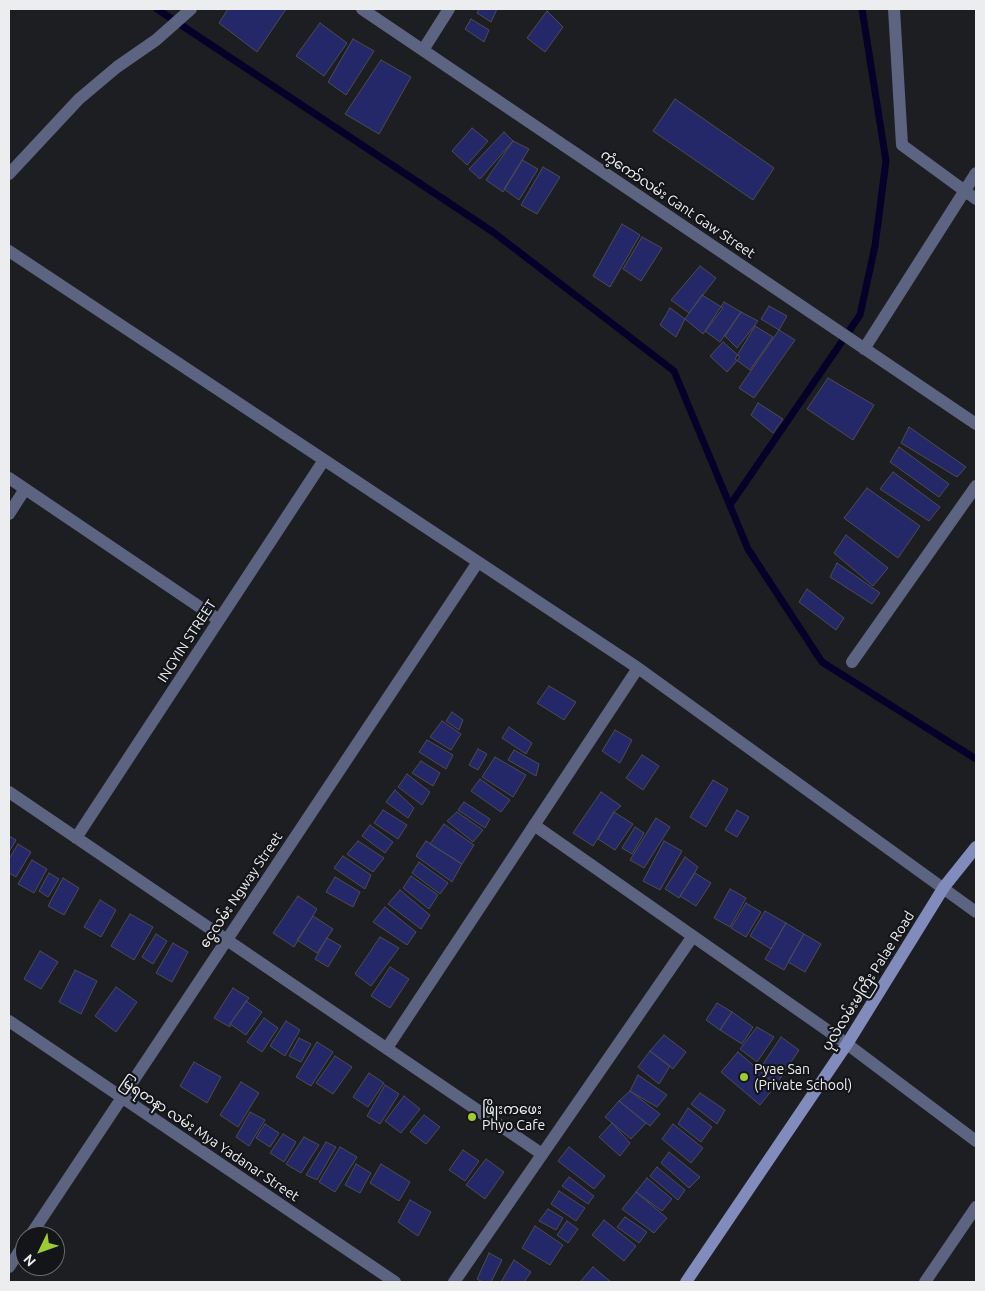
<!DOCTYPE html>
<meta charset="utf-8">
<style>
body{margin:0}
#map{position:relative;width:985px;height:1291px;overflow:hidden;background:#1d1e22;font-family:Ubuntu,sans-serif}
canvas{display:block}
.frame{position:absolute;inset:0;border:10px solid #ecedef;pointer-events:none}
.north{position:absolute;left:15px;top:1226px;width:50px;height:50px;box-sizing:border-box;background:#141519;border:1px solid #6a6b6f;border-radius:50%;rotate:228deg;font-size:14px;font-weight:700;line-height:20px;text-align:center;color:#ecedef}
.north::after{content:'';display:block;margin:auto;width:18px;height:22px;background:#9ccb32;clip-path:polygon(50% 0,100% 100%,50% 72%,0 100%)}
</style>
<div id="map">
<canvas width="985" height="1291"></canvas>
<div class="frame"></div>
<div class="north">N</div>
</div>
<script>
const context = document.querySelector('canvas').getContext('2d');
context.lineJoin = 'round';
const toPath = rows => new Path2D(rows.map(r => 'M' + r).join(''));
function trace(path, color, width, dash) { context.strokeStyle = color; context.lineWidth = width; context.lineCap = dash ? 'butt' : 'round'; context.setLineDash(dash || []); context.stroke(path); }
function fillPath(path, color) { context.fillStyle = color; context.fill(path, 'evenodd'); }
function write(font, color, halo, rows, align = 'center') {
  context.font = font + ' Ubuntu,"Noto Sans Myanmar",sans-serif'; context.lineWidth = 4.5; context.setLineDash([]); context.textBaseline = 'middle'; context.strokeStyle = halo; context.fillStyle = color; for (const [text, x, y, turn = 0] of rows) {
    context.save(); context.translate(x, y); context.rotate((+turn || 0) * Math.PI / 180); context.textAlign = isNaN(turn) ? turn : align; if (halo) context.strokeText(text, 0, 0); context.fillText(text, 0, 0); context.restore();
  }
}
trace(toPath([
 [157,9,493,232,674,371,748,549,822,662,976,759],
 [730,505,860,315,875,246,886,161,862,9]
]), '#040029', 7);
const building = toPath([
 [228,9,286,9,257,52,219,23,228,9],
 [479,9,497,9,491,22,477,13,479,9],
 [547,11,563,27,545,52,527,38,547,11],
 [471,19,489,30,484,42,465,29,471,19],
 [320,23,347,43,324,76,296,56,320,23],
 [353,39,374,51,346,95,328,82,353,39],
 [381,60,411,77,379,134,345,114,381,60],
 [675,99,774,168,753,200,653,131,675,99],
 [472,128,488,141,467,165,452,151,472,128],
 [504,132,513,141,480,179,469,169,504,132],
 [513,141,529,149,503,192,486,180,513,141],
 [522,160,538,169,519,200,504,189,522,160],
 [543,167,560,177,537,214,521,205,543,167],
 [622,224,640,235,610,287,593,276,622,224],
 [642,237,662,248,641,281,623,269,642,237],
 [700,266,716,278,689,313,671,300,700,266],
 [702,295,723,308,703,334,685,319,702,295],
 [724,302,741,312,720,342,705,331,724,302],
 [769,306,787,316,779,330,761,319,769,306],
 [670,308,685,319,676,337,660,325,670,308],
 [741,312,758,321,737,348,725,336,741,312],
 [755,326,773,337,750,370,735,359,755,326],
 [779,330,795,340,754,398,739,388,779,330],
 [723,342,740,357,727,372,710,356,723,342],
 [828,378,874,405,853,440,807,409,828,378],
 [758,403,783,419,773,433,751,415,758,403],
 [909,427,966,467,957,477,901,443,909,427],
 [899,447,949,484,939,497,890,462,899,447],
 [893,472,940,507,929,521,880,489,893,472],
 [867,488,920,526,898,558,844,518,867,488],
 [846,535,888,568,873,586,834,553,846,535],
 [837,563,880,593,872,604,830,577,837,563],
 [807,589,844,618,836,630,799,602,807,589],
 [549,686,576,702,564,720,537,703,549,686],
 [452,712,463,720,459,730,446,721,452,712],
 [442,721,461,734,451,750,430,737,442,721],
 [509,727,532,743,526,754,502,738,509,727],
 [615,730,632,740,620,763,602,751,615,730],
 [427,740,453,755,446,769,419,752,427,740],
 [478,749,487,754,478,770,469,765,478,749],
 [514,750,539,764,536,776,508,760,514,750],
 [642,755,659,766,643,790,626,778,642,755],
 [495,757,526,775,513,797,482,777,495,757],
 [421,761,440,773,433,786,412,773,421,761],
 [407,774,430,792,422,805,398,787,407,774],
 [480,779,510,800,501,812,471,791,480,779],
 [713,780,728,789,706,827,690,817,713,780],
 [395,790,414,808,408,818,386,802,395,790],
 [601,792,621,806,614,812,593,846,573,833,601,792],
 [464,802,490,819,485,828,458,810,464,802],
 [383,810,407,825,398,839,374,823,383,810],
 [737,810,749,817,737,837,725,830,737,810],
 [457,812,483,830,473,842,447,821,457,812],
 [614,812,633,824,615,850,598,839,614,812],
 [656,818,670,827,644,868,630,860,656,818],
 [444,824,474,845,462,864,430,844,444,824],
 [370,825,393,842,385,853,362,836,370,825],
 [635,827,644,833,632,854,622,848,635,827],
 [9,836,16,840,9,852,9,836],
 [358,841,384,858,373,872,347,854,358,841],
 [426,841,462,864,452,882,416,856,426,841],
 [664,841,682,851,660,890,643,881,664,841],
 [18,844,31,852,16,877,9,873,9,859,18,844],
 [343,856,371,875,365,889,334,868,343,856],
 [685,857,698,867,679,898,665,889,685,857],
 [32,860,47,869,34,893,18,884,32,860],
 [419,862,448,883,440,894,412,873,419,862],
 [49,873,59,879,48,897,39,891,49,873],
 [695,873,711,883,696,906,680,896,695,873],
 [411,876,438,895,429,909,403,888,411,876],
 [335,877,360,892,353,907,326,892,335,877],
 [63,878,79,888,64,915,48,906,63,878],
 [730,889,746,898,730,927,714,918,730,889],
 [400,890,430,915,421,929,388,904,400,890],
 [298,896,317,909,294,947,273,933,298,896],
 [100,900,116,910,101,937,84,927,100,900],
 [746,903,761,912,746,937,731,928,746,903],
 [385,907,416,932,407,945,373,922,385,907],
 [765,911,786,923,771,949,750,936,765,911],
 [130,914,153,927,134,960,111,946,130,914],
 [313,916,333,929,317,953,297,940,313,916],
 [786,923,804,934,784,970,765,959,786,923],
 [156,934,167,941,153,964,142,957,156,934],
 [804,934,821,944,805,972,788,962,804,934],
 [380,937,399,948,371,986,355,974,380,937],
 [327,938,341,946,328,967,315,959,327,938],
 [173,943,188,952,172,982,156,973,173,943],
 [40,951,58,962,41,989,24,979,40,951],
 [390,967,409,979,390,1008,371,996,390,967],
 [75,970,97,981,81,1014,59,1002,75,970],
 [116,987,137,1002,116,1032,95,1016,116,987],
 [233,988,249,998,230,1024,230,1027,214,1018,233,988],
 [246,1001,262,1012,246,1035,230,1024,246,1001],
 [717,1003,732,1012,720,1030,706,1020,717,1003],
 [732,1012,753,1027,742,1044,720,1030,732,1012],
 [264,1018,278,1028,262,1052,247,1042,264,1018],
 [286,1021,300,1030,285,1056,270,1046,286,1021],
 [757,1027,774,1037,757,1062,740,1049,757,1027],
 [664,1035,686,1052,673,1069,650,1051,664,1035],
 [781,1037,799,1050,776,1085,759,1070,781,1037],
 [299,1038,311,1044,301,1062,289,1056,299,1038],
 [317,1042,333,1052,311,1086,296,1077,317,1042],
 [650,1051,670,1066,659,1084,638,1067,650,1051],
 [738,1052,776,1085,760,1105,721,1072,738,1052],
 [335,1056,352,1067,333,1094,316,1083,335,1056],
 [194,1062,221,1077,207,1103,180,1086,194,1062],
 [369,1073,384,1083,368,1107,353,1097,369,1073],
 [638,1075,667,1095,657,1107,630,1091,638,1075],
 [241,1082,259,1093,238,1127,220,1115,241,1082],
 [385,1085,399,1094,380,1124,367,1116,385,1085],
 [630,1091,660,1114,650,1126,619,1101,630,1091],
 [700,1093,725,1110,717,1124,691,1104,700,1093],
 [404,1096,420,1109,401,1133,385,1121,404,1096],
 [619,1101,646,1123,631,1139,605,1117,619,1101],
 [688,1108,712,1127,701,1142,678,1124,688,1108],
 [250,1112,265,1120,249,1146,236,1137,250,1112],
 [424,1115,440,1127,426,1144,410,1132,424,1115],
 [612,1123,630,1143,620,1156,599,1137,612,1123],
 [265,1124,279,1133,270,1147,256,1138,265,1124],
 [673,1124,703,1148,691,1163,662,1139,673,1124],
 [283,1134,296,1142,284,1162,270,1153,283,1134],
 [304,1137,319,1145,301,1173,286,1164,304,1137],
 [326,1142,336,1147,317,1180,306,1175,326,1142],
 [340,1147,357,1157,335,1192,319,1182,340,1147],
 [569,1147,605,1176,594,1189,558,1161,569,1147],
 [463,1150,479,1161,465,1181,449,1170,463,1150],
 [669,1152,700,1177,689,1188,661,1163,669,1152],
 [486,1159,504,1172,485,1199,466,1185,486,1159],
 [356,1164,371,1173,360,1193,345,1185,356,1164],
 [381,1164,410,1182,399,1201,370,1183,381,1164],
 [657,1167,685,1190,678,1200,650,1176,657,1167],
 [569,1177,594,1196,588,1204,562,1186,569,1177],
 [647,1178,672,1199,662,1211,636,1192,647,1178],
 [559,1191,585,1208,576,1221,551,1204,559,1191],
 [636,1192,667,1218,654,1233,622,1209,636,1192],
 [410,1200,431,1212,418,1236,398,1222,410,1200],
 [548,1209,563,1218,556,1230,539,1221,548,1209],
 [625,1217,647,1232,639,1243,617,1227,625,1217],
 [604,1220,636,1246,624,1261,592,1235,604,1220],
 [567,1221,578,1229,568,1243,557,1235,567,1221],
 [535,1226,563,1245,550,1265,522,1248,535,1226],
 [489,1253,502,1260,491,1282,483,1282,477,1279,489,1253],
 [514,1260,531,1272,524,1282,501,1282,514,1260],
 [593,1267,611,1282,580,1282,593,1267]
]);
fillPath(building, '#252868');
trace(building, '#4c4d51', 1);
trace(toPath([
 [362,9,976,424],
 [894,9,902,145,976,199],
 [423,50,449,9],
 [9,174,79,99,117,67,156,40,191,9],
 [9,251,638,668,976,912],
 [864,349,976,173],
 [9,478,219,620],
 [9,514,25,489],
 [852,662,976,486],
 [9,792,542,1154],
 [534,825,847,1044,976,1141],
 [76,838,324,460],
 [9,1021,395,1282],
 [387,1048,638,668],
 [30,1236,478,562],
 [9,1267,25,1243],
 [454,1282,693,936],
 [925,1282,976,1207]
]), '#5d6482', 12);
trace(toPath([
 [686,1282,847,1044,944,887,976,847]
]), '#818bbc', 12);
for (const [x, y, r, color] of [
 [744,1077,5,"#9ccb32"],
 [472,1117,5,"#9ccb32"]
]) { const dot = new Path2D(); dot.arc(x, y, r, 0, 2 * Math.PI); context.fillStyle = color; context.fill(dot); trace(dot, '#141519', 2); }
write('14px', '#ecedef', '#141519', [
 ["ကံ့ကော်လမ်း Gant Gaw Street",678,204,34],
 ["INGYIN STREET",187,641,-57],
 ["ငွေလမ်း Ngway Street",241,890,-56],
 ["ပုလဲလမ်းမကြီး Palae Road",868,981,-58],
 ["မြရတနာ လမ်း Mya Yadanar Street",210,1139,34]
]);
write('14px', '#ecedef', '#141519', [
 ["Pyae San",754,1069],
 ["(Private School)",754,1085],
 ["ဖြိုးကဖေး",482,1109],
 ["Phyo Cafe",482,1125]
], 'left');
</script>
